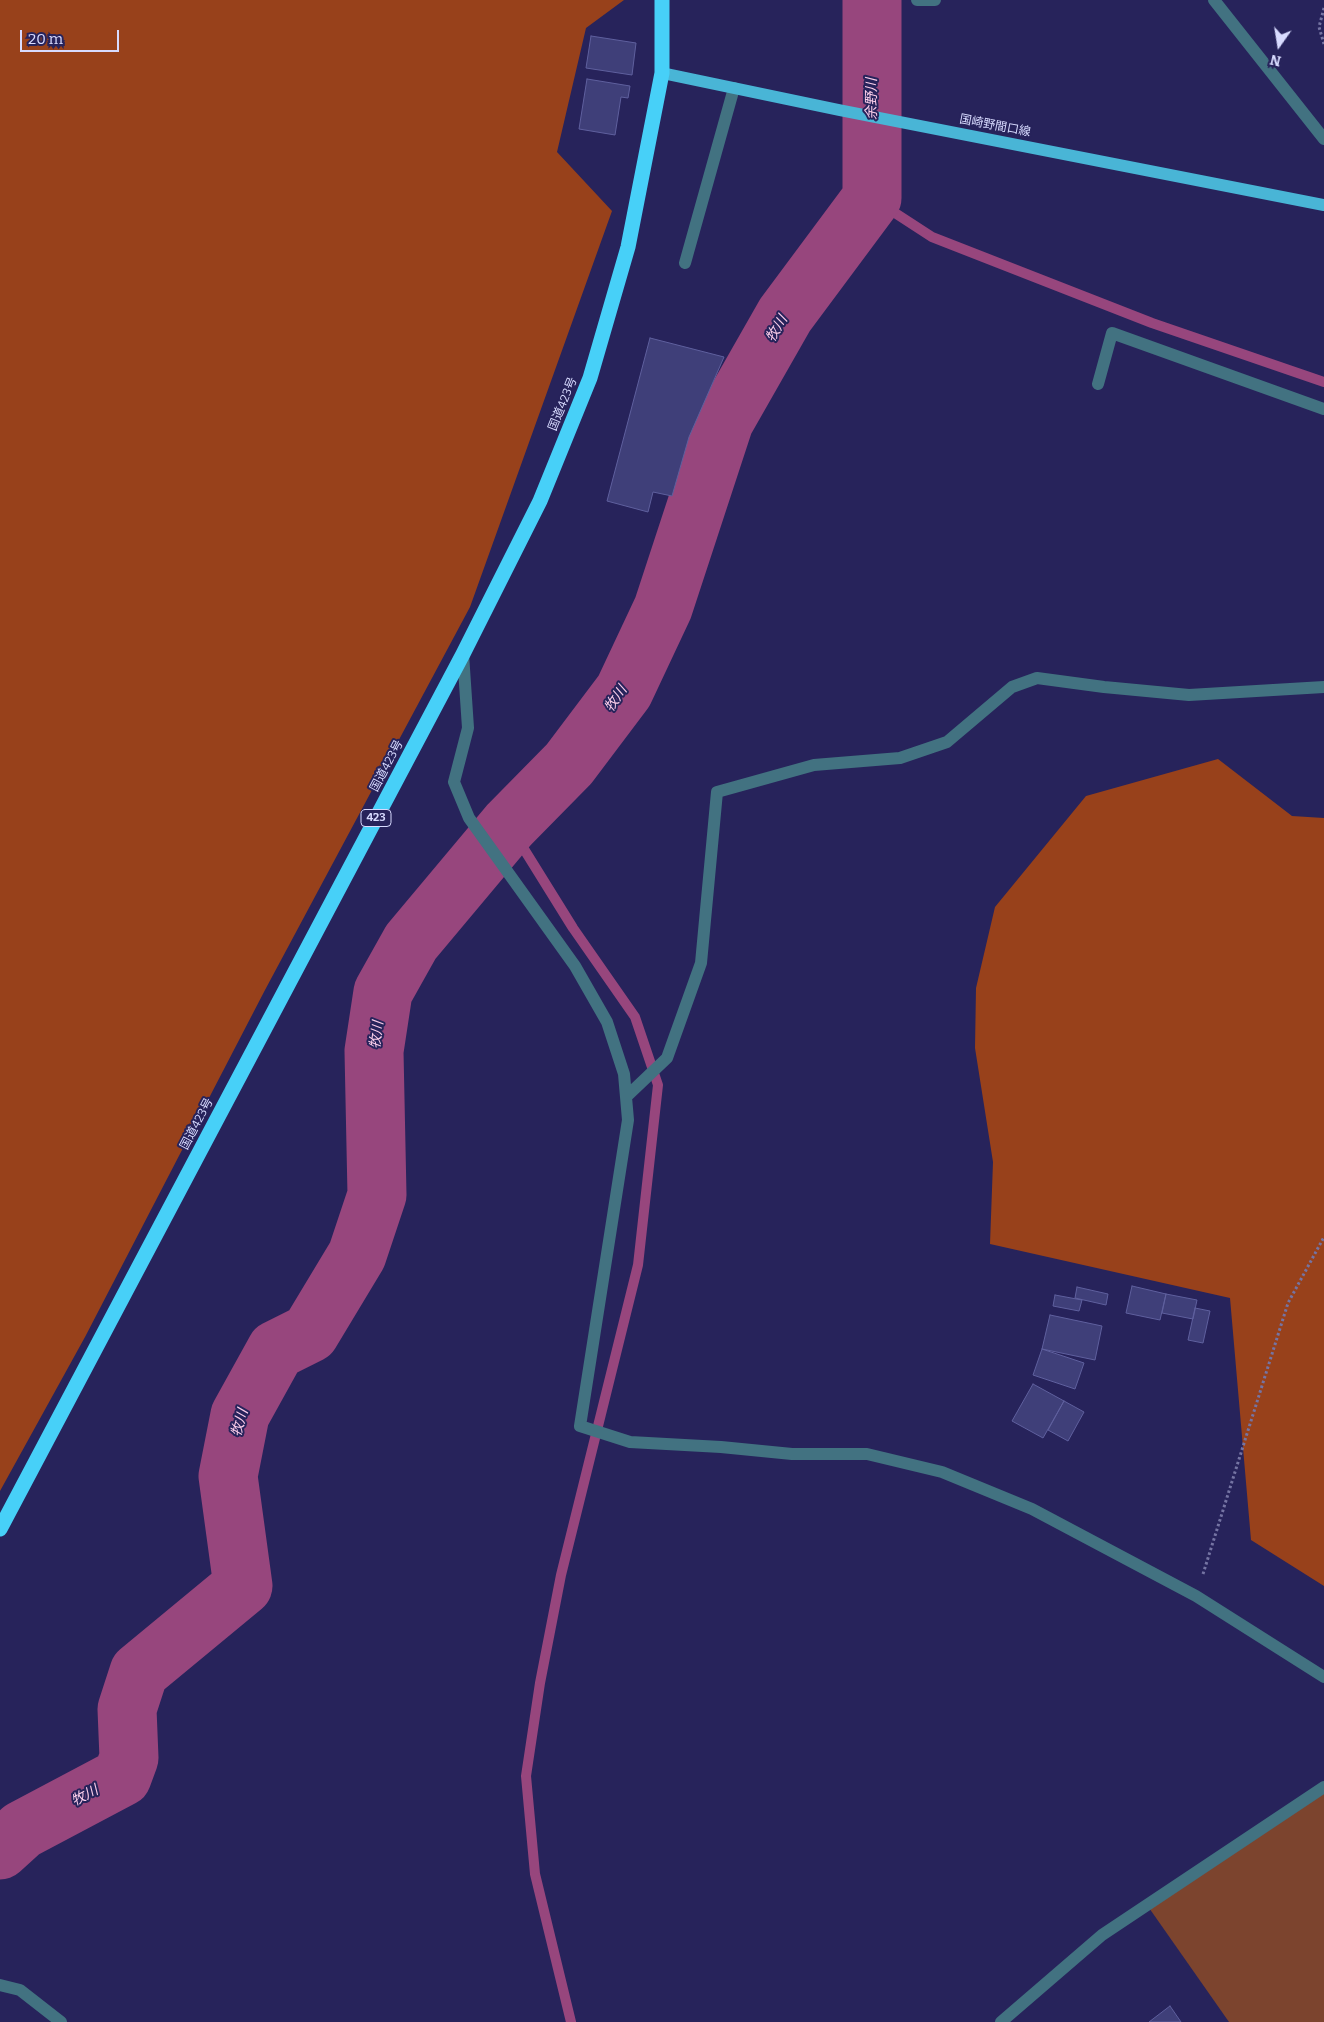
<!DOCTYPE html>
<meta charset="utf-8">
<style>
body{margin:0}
#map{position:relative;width:1324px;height:2022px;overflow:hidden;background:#27235b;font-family:Bitter,serif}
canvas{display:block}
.north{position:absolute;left:1254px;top:20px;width:50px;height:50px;-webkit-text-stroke:4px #27235b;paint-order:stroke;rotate:193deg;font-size:14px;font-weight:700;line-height:20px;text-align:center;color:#d8dbff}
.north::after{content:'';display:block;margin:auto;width:18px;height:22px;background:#d8dbff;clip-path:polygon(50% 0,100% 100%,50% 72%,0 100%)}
.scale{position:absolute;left:20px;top:30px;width:99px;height:22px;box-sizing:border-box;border:2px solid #d8dbff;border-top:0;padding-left:6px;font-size:15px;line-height:18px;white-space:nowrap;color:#d8dbff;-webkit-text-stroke:4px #27235b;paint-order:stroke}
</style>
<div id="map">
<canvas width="1324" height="2022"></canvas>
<div class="north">N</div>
<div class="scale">20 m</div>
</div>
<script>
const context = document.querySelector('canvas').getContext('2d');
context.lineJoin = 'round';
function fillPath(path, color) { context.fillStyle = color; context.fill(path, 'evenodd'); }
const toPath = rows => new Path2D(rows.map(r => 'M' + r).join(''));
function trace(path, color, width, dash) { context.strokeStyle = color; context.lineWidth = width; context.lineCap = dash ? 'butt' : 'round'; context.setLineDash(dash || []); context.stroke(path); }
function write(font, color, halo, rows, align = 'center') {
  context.font = font + ' Bitter,"Noto Sans JP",serif'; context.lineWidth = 4; context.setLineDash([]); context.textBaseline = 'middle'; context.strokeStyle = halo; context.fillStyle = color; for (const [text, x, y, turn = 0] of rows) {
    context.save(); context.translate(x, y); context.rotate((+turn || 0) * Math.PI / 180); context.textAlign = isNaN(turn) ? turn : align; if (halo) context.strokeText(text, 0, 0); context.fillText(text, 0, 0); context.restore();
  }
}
fillPath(toPath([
 [1324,1787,1324,2022,1229,2022,1147,1905]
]), '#7c442e');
fillPath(toPath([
 [0,0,624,0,586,28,557,152,612,211,470,607,265,990,85,1337,0,1491],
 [1218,759,1292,816,1324,818,1324,1586,1251,1540,1230,1298,990,1244,993,1162,975,1048,976,988,995,907,1086,796]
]), '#98411b');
trace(toPath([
 [872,198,932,237,1152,323,1324,382],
 [509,825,573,928,635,1017,658,1085,638,1265,561,1575,540,1683,526,1776,535,1874,571,2022]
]), '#97467d', 10);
trace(toPath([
 [0,1850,22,1830,122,1777,129,1758,127,1709,139,1672,243,1586,228,1476,240,1415,276,1350,310,1333,357,1255,377,1195,374,1051,383,992,411,942,509,825,569,764,624,691,663,608,724,422,785,315,872,198,872,0]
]), '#97467d', 59);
const building = toPath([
 [591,36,636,43,632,75,586,68,591,36],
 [587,79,630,86,628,98,621,97,615,135,579,129,587,79],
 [650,338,724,357,689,437,672,496,653,492,648,512,607,501,650,338],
 [1132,1286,1166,1294,1160,1320,1126,1313,1132,1286],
 [1077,1287,1108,1294,1106,1305,1075,1298,1077,1287],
 [1166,1294,1197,1300,1193,1319,1162,1313,1166,1294],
 [1055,1295,1082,1300,1079,1311,1053,1306,1055,1295],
 [1195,1308,1210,1311,1203,1343,1188,1340,1195,1308],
 [1050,1315,1102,1326,1095,1360,1042,1349,1050,1315],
 [1042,1349,1084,1363,1075,1389,1033,1375,1042,1349],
 [1033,1384,1064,1401,1043,1438,1012,1421,1033,1384],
 [1064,1401,1084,1412,1068,1441,1048,1430,1064,1401],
 [1170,2006,1181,2022,1149,2022,1170,2006]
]);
fillPath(building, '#3f3f79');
trace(building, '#5f609e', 1);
trace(toPath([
 [1324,8,1319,27,1324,44],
 [1203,1574,1288,1303,1324,1237]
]), '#7574a3', 3, [2.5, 2.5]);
trace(toPath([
 [917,0,935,0],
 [1214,0,1324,139],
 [685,263,734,88],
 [1098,384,1112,333,1324,409],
 [463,654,468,728,454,782,469,818,575,966,607,1022,624,1074,628,1120,580,1426,630,1442,721,1447,792,1454,867,1454,942,1472,1032,1509,1196,1596,1324,1677],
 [626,1097,667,1058,701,963,717,792,814,765,900,758,947,742,1012,687,1037,678,1104,687,1189,695,1324,687],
 [0,1985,20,1990,61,2022],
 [1001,2022,1102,1935,1324,1787]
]), '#427281', 12);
trace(toPath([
 [662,73,839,110,1324,205]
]), '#49b5d6', 12);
trace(toPath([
 [0,1529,463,654,540,501,590,378,628,247,662,73,662,0]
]), '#47d0f8', 15);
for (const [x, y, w] of [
 [376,818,30]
]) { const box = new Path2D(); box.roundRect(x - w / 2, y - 8.5, w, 17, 4); context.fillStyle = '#27235b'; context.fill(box); trace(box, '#d8dbff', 1); }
write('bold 11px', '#d8dbff', null, [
 ["423",376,818]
]);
write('12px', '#d8dbff', '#27235b', [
 ["国崎野間口線",995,126,11],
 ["国道423号",563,404,-68],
 ["国道423号",387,766,-62],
 ["国道423号",197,1124,-62]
]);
write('italic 14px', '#fed0ec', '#27235b', [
 ["余野川",872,99,-90],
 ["牧川",777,329,-59],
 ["牧川",616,699,-56],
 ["牧川",377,1035,-83],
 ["牧川",240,1423,-74],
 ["牧川",85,1796,-28]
]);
</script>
